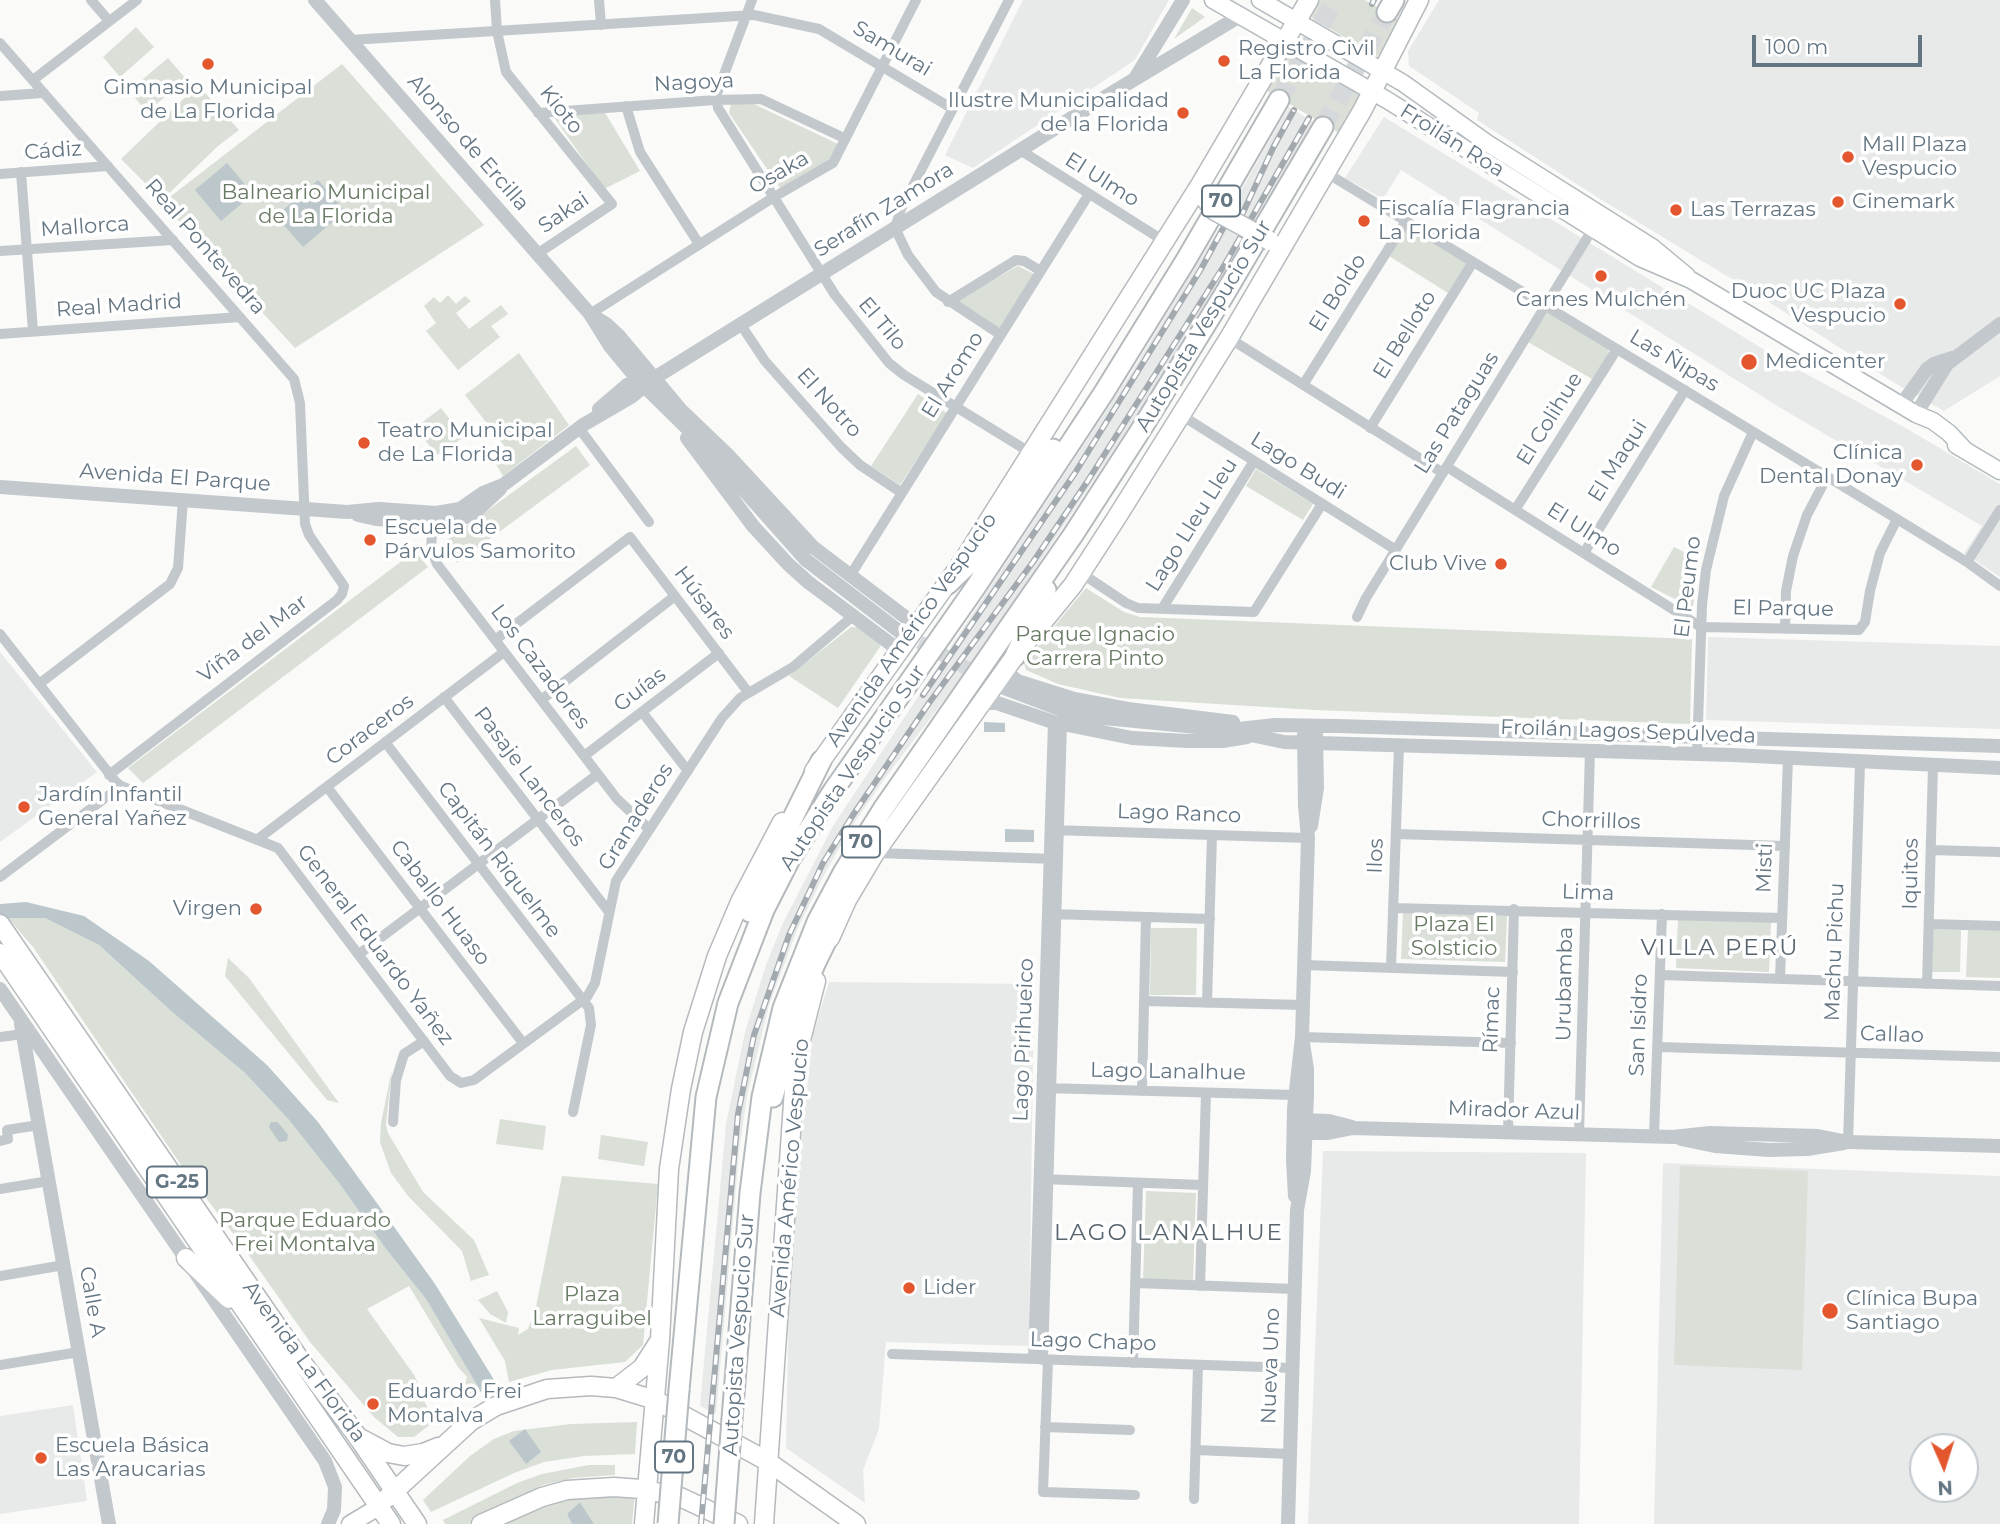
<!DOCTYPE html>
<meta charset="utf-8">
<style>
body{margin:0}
#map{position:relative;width:2000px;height:1524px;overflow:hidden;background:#fafaf8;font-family:Montserrat,sans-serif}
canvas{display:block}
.north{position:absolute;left:1909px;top:1433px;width:70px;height:70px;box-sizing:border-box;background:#fff;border:2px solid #c1c8cd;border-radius:50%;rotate:177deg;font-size:19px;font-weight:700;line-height:28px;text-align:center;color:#657683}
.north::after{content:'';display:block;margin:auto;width:24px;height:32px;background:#e4572e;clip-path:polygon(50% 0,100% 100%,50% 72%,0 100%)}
.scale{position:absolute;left:1752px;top:35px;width:170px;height:32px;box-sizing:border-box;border:4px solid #657683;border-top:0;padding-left:9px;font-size:21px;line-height:24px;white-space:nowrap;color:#657683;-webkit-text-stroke:5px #fff;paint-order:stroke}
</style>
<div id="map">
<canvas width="2000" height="1524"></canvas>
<div class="north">N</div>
<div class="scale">100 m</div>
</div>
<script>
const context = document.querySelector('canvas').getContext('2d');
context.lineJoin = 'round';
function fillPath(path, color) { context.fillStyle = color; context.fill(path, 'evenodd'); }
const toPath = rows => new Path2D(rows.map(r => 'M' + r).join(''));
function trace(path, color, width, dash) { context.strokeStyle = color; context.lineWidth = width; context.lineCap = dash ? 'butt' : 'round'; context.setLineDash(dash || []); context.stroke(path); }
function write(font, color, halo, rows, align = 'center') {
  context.font = font + ' Montserrat,sans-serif'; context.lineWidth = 7; context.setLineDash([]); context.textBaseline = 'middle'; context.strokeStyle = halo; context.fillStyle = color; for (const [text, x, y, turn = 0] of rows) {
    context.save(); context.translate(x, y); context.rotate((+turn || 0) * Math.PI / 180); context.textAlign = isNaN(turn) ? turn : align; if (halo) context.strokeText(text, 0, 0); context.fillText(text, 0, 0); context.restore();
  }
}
fillPath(toPath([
 [1023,0,1169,0,1135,60,973,168,945,155],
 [1439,0,2000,0,2000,376,1944,411,1893,382,1750,290,1600,199,1477,120,1479,113,1409,66,1408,51],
 [1289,107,1314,122,1216,287,1155,387,1020,592,960,679,883,781,850,829,823,877,797,930,769,1005,747,1096,739,1152,716,1414,700,1406,726,1124,745,1032,766,965,783,923,833,826,1131,373,1218,230],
 [1384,117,1786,363,1904,427,2000,484,2000,577,1964,553,1982,526,1784,410,1401,170,1383,199,1345,178],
 [1708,637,2000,646,2000,729,1706,720],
 [0,652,97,772,0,842],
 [829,982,1034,984,1029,1346,886,1342,879,1429,863,1470,865,1503,786,1448,790,1239,813,1034],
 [1323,1151,1586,1153,1579,1524,1308,1524],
 [1663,1163,2000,1176,2000,1524,1654,1524],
 [1923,1447,1965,1447,1965,1489,1923,1489],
 [73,1405,87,1501,0,1514,0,1416]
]), '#e8e9e9');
fillPath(toPath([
 [1318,0,1365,0,1399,20,1379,55,1376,56,1309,16],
 [1192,8,1205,17,1174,39],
 [136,27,154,47,120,77,103,57],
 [1289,53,1361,96,1339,133,1267,91],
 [168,58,186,79,147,112,129,91],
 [342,64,484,225,295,348,162,203],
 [198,85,239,130,218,146,162,200,121,159],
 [731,103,754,104,838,144,829,160,782,191,729,113],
 [604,111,640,171,604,189,551,113],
 [1407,228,1468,263,1448,293,1389,256],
 [1018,266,1034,274,998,330,957,300],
 [448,295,456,304,465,296,471,301,456,313,469,329,501,305,508,314,491,326,500,337,458,370,426,331,436,323,424,306,434,297,440,303],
 [1548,312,1608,348,1609,354,1592,379,1528,342],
 [519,353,569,425,503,476,493,459,506,448,465,395],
 [918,394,947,413,900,485,871,466],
 [441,408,464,437,437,455,415,428],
 [576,446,590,465,457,563,443,543],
 [1256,469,1313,504,1303,520,1246,486],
 [1674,547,1698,559,1693,608,1651,587],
 [415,551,428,567,143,783,128,768],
 [1086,588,1124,612,1140,617,1692,639,1690,724,1315,710,1120,698,1058,684,1026,670,1024,663],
 [851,627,858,627,882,644,838,708,789,676],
 [1403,913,1507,916,1505,962,1401,959],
 [8,918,45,918,99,945,171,1011,245,1073,289,1120,339,1183,386,1249,426,1299,481,1392,465,1398,461,1391,468,1387,465,1383,467,1377,458,1367,409,1286,367,1309,414,1375,423,1393,425,1403,432,1414,431,1424,414,1437,398,1437,374,1417,310,1342,241,1244,181,1165,33,947],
 [1678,919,1771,922,1769,972,1676,968],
 [1151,928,1197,928,1196,995,1150,995],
 [1933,929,1961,930,1960,972,1932,972],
 [1968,930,2000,931,2000,978,1966,977],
 [228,958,249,978,339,1103,327,1100,225,976],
 [392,1069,386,1125,388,1133,423,1192,474,1240,489,1275,471,1281,462,1251,408,1196,391,1173,380,1142,381,1123],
 [500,1119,546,1126,543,1150,496,1144],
 [601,1135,648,1142,644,1166,598,1159],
 [1680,1166,1808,1171,1802,1370,1674,1365],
 [562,1176,658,1184,643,1345,625,1362,552,1370,509,1382,505,1361,479,1318,519,1328,518,1335,528,1329,536,1307],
 [1146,1191,1196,1193,1193,1282,1143,1281],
 [497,1291,508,1312,506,1323,490,1314,478,1300],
 [637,1422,635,1454,584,1456,544,1462,514,1473,431,1512,423,1500,470,1456,494,1439,514,1431,571,1424],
 [589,1465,615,1465,615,1475,573,1478,543,1485,468,1524,445,1524,443,1520,517,1483,542,1474],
 [635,1493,632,1524,594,1524,580,1502,567,1514,572,1524,495,1524,558,1500]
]), '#dadfd7');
fillPath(toPath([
 [227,163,253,194,221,221,195,190],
 [318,180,345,211,303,247,276,216],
 [984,722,1005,723,1005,732,984,732],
 [1005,829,1034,830,1034,842,1005,842],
 [26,902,84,916,149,961,267,1065,318,1122,387,1217,435,1284,496,1383,481,1392,426,1299,386,1249,339,1183,289,1120,245,1073,171,1011,99,945,45,918,0,918,0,904],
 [271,1122,277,1122,281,1126,288,1135,287,1141,279,1142,269,1127],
 [525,1429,541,1452,526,1464,509,1441],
 [580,1502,594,1524,572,1524,567,1514]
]), '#bbc7cb');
trace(toPath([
 [901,632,1003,688]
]), '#d5d9db', 14, [14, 7]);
trace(toPath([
 [1279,100,1335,0],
 [1323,127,1387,12]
]), '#d5d9db', 19, [19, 10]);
const secondary = toPath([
 [1213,0,1387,100,1640,258,1691,280,1916,414,1933,421,1949,433,1964,449],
 [1260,0,1403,83,1487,143,1652,247,1687,276],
 [1956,445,2000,471],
 [350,1524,380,1506]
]);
const primary = toPath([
 [814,771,963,561,1200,185,1309,0],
 [0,924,301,1361,355,1433,417,1524],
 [830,938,847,900,875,853,1015,656,1073,585,1117,517,1229,338,1362,111,1419,0],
 [0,953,391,1524],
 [186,1258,229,1299],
 [616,1388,642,1368,658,1343],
 [360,1438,388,1453,404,1456,423,1453,438,1447],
 [387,1498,471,1421,496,1406,547,1389,591,1386,616,1388,655,1400,767,1461,856,1524],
 [481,1524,542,1497,567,1490,614,1487,641,1489,680,1497,738,1524],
 [644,1524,660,1340,669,1169,681,1089,693,1032,717,956,740,902,782,822],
 [764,1524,794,1089,800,1044,816,981]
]);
const motorway = toPath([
 [1387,12,1394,0],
 [948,584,974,559,1053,449],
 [1015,656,1046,590],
 [750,912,771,862,821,761],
 [773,1097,798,1006,815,964,834,925],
 [679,1390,706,1097,728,1003,764,910,790,859,833,791,975,588,1103,394,1186,260,1279,100],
 [732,1419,750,1193,762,1097,783,1008,817,922,844,871,883,809,1073,535,1142,428,1224,295,1323,127]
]);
trace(secondary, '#b3babf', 19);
trace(primary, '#b5babe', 21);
trace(motorway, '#b4b9bd', 23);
trace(toPath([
 [91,0,109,21],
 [495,0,497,31,506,72,612,204,537,254],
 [599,0,601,25],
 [752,0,716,96,718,108,835,295,889,363,904,375,1031,453],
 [350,40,754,15,819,29,953,109],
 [0,43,294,379,300,403,305,524,309,535,344,586,342,594,337,600,109,775],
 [33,80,137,0],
 [0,96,44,93],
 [626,106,640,152,699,244],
 [538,113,715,100,761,99,844,138],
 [1020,150,1164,241],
 [21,172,33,331],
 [1325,172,1897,519,1967,562,2000,586],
 [0,174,108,166],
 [0,251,173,240],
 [948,302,1016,260,1024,261,1041,271],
 [590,314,774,197,833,163,916,0],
 [741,325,765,361,841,447,860,465,902,493],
 [0,334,240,317],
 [1001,335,936,292,908,255,895,228,901,209,1009,0],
 [1229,338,1443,473],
 [1303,385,1406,221],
 [1181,415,1396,550],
 [579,428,649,522],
 [1370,428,1473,262],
 [1447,467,1701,627,1859,630,1865,622,1870,591,1880,553,1897,519],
 [1515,510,1617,349],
 [433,516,431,549,437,564,617,799,649,829],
 [1584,553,1685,390],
 [1967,562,2000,510],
 [1081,573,1126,603,1138,608,1254,612,1322,504],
 [850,576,1089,194],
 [1162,609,1254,461],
 [1357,617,1366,598,1592,230],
 [1785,629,1786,591,1793,556,1807,515,1827,477],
 [0,634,115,781,121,786,278,848,450,1076,461,1083,474,1080,587,997,595,983,616,881,722,718,740,698,793,667,853,616],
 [495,640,630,537,748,692],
 [39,684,170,584,178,568,183,500],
 [444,697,609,912],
 [541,700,675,596],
 [642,712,688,771],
 [385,742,589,1008,591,1025,573,1112],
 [1697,754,1702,605,1706,570,1724,496,1753,432],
 [584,756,719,653],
 [327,787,523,1043],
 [1052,830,1308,838],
 [1396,834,1785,846],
 [258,839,504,652],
 [1931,850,2000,852],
 [875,853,1055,859],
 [0,877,121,786],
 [1393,908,1782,918],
 [1052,914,1210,919],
 [1929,924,2000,926],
 [359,954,598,774],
 [1304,965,1513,972],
 [1391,968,1399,745],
 [1660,975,2000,986],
 [1780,979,1788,758],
 [1927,984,1933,766],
 [1144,1001,1303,1005],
 [1207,1003,1212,835],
 [0,1037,23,1034],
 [1302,1037,1511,1043],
 [1657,1047,2000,1057],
 [1045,1088,1295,1095],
 [1142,1091,1146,917],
 [393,1122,396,1080,404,1054,424,1041],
 [1508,1132,1514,909],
 [1579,1134,1590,751],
 [1654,1136,1662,914],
 [0,1141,8,1139,7,1130,39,1125],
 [1848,1142,1860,763],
 [1041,1179,1203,1185],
 [0,1189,49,1181],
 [0,1276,64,1265],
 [1135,1283,1295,1289],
 [1200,1286,1206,1093],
 [892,1354,1292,1368],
 [1033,1359,1053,722],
 [1043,1360,1062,724],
 [1048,1360,1043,1492,1135,1495],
 [1133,1363,1138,1183],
 [0,1365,79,1352],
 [1045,1427,1130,1430],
 [1196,1450,1290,1454],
 [1194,1499,1198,1365]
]), '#c3c8cc', 10);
trace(toPath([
 [315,0,590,314,610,346,638,380,703,444,806,560,900,632],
 [1136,77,1183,0],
 [590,314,606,324,619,336,686,416],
 [1901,405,1927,369,1934,364,1952,358],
 [599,409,627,385,646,379],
 [681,410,728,455,813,547,917,626],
 [1916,414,1947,364,2000,324],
 [687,438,753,526,788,564,808,582,900,651],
 [0,487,347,512,379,509,436,513,460,509,483,493,503,485,583,425,631,397,656,377,1115,91,1240,16],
 [358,515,376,519,449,524,473,514,500,489],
 [1005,670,1017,681,1074,699,1128,709,1233,722],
 [1004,688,1062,710,1094,717,1227,730,1284,742,1733,755,2000,768],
 [981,703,997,703,1053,722,1132,738,1187,741,1223,741,1247,737],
 [1239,729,1275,725,1337,726,2000,746],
 [1311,826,1317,788,1316,735],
 [0,989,325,1461,335,1487,334,1510,328,1524],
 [21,1024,109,1524],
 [1300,1120,1329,1121,1352,1127],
 [1294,1133,1328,1133,1353,1128,1673,1137,1710,1133,1818,1136,1848,1142,2000,1146],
 [1681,1139,1715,1146,1769,1150,1807,1149,1844,1143],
 [1295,1196,1293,1160,1294,1108,1302,1037,1308,838,1305,806,1304,734],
 [1288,1524,1297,1210,1304,1171,1307,1095,1307,1069,1302,1037]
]), '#c3c8cc', 14);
trace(secondary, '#fff', 16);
trace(primary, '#fff', 18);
trace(motorway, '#fff', 19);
const rail = toPath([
 [1372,4,1374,0],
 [1240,219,1274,146,1294,110],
 [923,695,1075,473,1201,269,1232,212],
 [701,1524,738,1114,754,1035,789,935,823,863,853,815,929,703,1033,562,1087,482,1225,264,1309,118]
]);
trace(rail, '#a2aab0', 6);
trace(rail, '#fff', 3.5, [10]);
const primaryBridge = toPath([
 [1206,200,1215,211,1270,241]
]);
const motorwayBridge = toPath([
 [668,1524,679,1390],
 [724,1524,732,1419]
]);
trace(primaryBridge, '#b5babe', 21, []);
trace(motorwayBridge, '#b4b9bd', 23, []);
trace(primaryBridge, '#fff', 18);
trace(motorwayBridge, '#fff', 19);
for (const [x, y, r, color] of [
 [1224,61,7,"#e4572e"],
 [208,64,7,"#e4572e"],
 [1183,113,7,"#e4572e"],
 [1848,157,7,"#e4572e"],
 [1838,202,7,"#e4572e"],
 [1676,210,7,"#e4572e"],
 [1364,221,7,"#e4572e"],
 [1601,276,7,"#e4572e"],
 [1900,304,7,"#e4572e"],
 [1749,362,9,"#e4572e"],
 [364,443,7,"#e4572e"],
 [1917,465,7,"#e4572e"],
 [370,540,7,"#e4572e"],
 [1501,564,7,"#e4572e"],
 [24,807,7,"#e4572e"],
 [256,909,7,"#e4572e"],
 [909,1288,7,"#e4572e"],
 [1830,1311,9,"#e4572e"],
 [373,1404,7,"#e4572e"],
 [41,1458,7,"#e4572e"]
]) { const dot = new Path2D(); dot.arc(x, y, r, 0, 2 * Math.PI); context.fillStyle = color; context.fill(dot); trace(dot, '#fff', 2.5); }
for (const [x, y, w] of [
 [1221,201,38],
 [861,842,38],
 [177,1182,60],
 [674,1457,38]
]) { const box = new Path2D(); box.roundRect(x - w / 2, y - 15.5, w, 31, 5); context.fillStyle = '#fff'; context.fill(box); trace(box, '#657683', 2); }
write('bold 19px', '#657683', null, [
 ["70",1221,201],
 ["70",861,842],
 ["G-25",177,1182],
 ["70",674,1457]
]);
write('21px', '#657683', '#fff', [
 ["Samurai",892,49,31],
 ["Nagoya",694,83,-3],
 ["Kioto",561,110,51],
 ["Froilán Roa",1452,141,32],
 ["Alonso de Ercilla",468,143,49],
 ["Cádiz",53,151,-4],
 ["Osaka",779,173,-30],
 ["El Ulmo",1102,180,32],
 ["Serafín Zamora",884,210,-32],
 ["Sakai",564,213,-34],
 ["Mallorca",85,227,-4],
 ["Real Pontevedra",205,247,49],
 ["El Boldo",1338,293,-58],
 ["Real Madrid",119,306,-4],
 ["El Tilo",882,324,50],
 ["Autopista Vespucio Sur",1204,326,-59],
 ["El Belloto",1405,335,-58],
 ["Las Ñipas",1674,361,31],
 ["El Aromo",953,375,-58],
 ["El Notro",829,403,48],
 ["Las Pataguas",1457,413,-58],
 ["El Colihue",1550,419,-58],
 ["El Maqui",1618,461,-58],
 ["Lago Budi",1298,466,32],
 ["Avenida El Parque",175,478,4],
 ["Lago Lleu Lleu",1192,525,-58],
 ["El Ulmo",1584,530,32],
 ["El Peumo",1688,587,-83],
 ["Húsares",704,603,53],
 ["El Parque",1783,609,1],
 ["Avenida Américo Vespucio",912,630,-55],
 ["Viña del Mar",253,639,-37],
 ["Los Cazadores",540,667,53],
 ["Guías",640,690,-37],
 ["Coraceros",370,730,-37],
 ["Froilán Lagos Sepúlveda",1628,732,2],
 ["Autopista Vespucio Sur",853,768,-56],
 ["Pasaje Lanceros",529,777,53],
 ["Lago Ranco",1179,814,2],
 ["Granaderos",636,817,-58],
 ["Chorrillos",1591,821,2],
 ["Ilos",1376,856,-88],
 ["Capitán Riquelme",499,860,53],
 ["Misti",1765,868,-88],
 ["Iquitos",1911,874,-89],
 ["Lima",1588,893,2],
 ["Caballo Huaso",440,903,53],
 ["General Eduardo Yañez",375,945,53],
 ["Machu Pichu",1835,952,-88],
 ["Urubamba",1565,984,-89],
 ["Rímac",1492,1020,-88],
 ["San Isidro",1639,1025,-88],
 ["Callao",1892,1035,2],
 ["Lago Pirihueico",1024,1040,-88],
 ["Lago Lanalhue",1168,1072,1],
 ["Mirador Azul",1514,1111,2],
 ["Avenida Américo Vespucio",790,1178,-85],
 ["Calle A",92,1302,80],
 ["Autopista Vespucio Sur",739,1335,-86],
 ["Lago Chapo",1093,1342,2],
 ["Avenida La Florida",304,1362,54],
 ["Nueva Uno",1271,1366,-88]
]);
write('21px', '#657683', '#fff', [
 ["Registro Civil",1238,49],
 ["La Florida",1238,73],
 ["Gimnasio Municipal",208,88,"center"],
 ["de La Florida",208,112,"center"],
 ["Ilustre Municipalidad",1169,101,"right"],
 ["de la Florida",1169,125,"right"],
 ["Mall Plaza",1862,145],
 ["Vespucio",1862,169],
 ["Cinemark",1852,202],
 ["Fiscalía Flagrancia",1378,209],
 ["La Florida",1378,233],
 ["Las Terrazas",1690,210],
 ["Duoc UC Plaza",1886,292,"right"],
 ["Vespucio",1886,316,"right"],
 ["Carnes Mulchén",1601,300,"center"],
 ["Medicenter",1765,362],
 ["Teatro Municipal",378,431],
 ["de La Florida",378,455],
 ["Clínica",1903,453,"right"],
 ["Dental Donay",1903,477,"right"],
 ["Escuela de",384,528],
 ["Párvulos Samorito",384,552],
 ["Club Vive",1487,564,"right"],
 ["Jardín Infantil",38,795],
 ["General Yañez",38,819],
 ["Virgen",242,909,"right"],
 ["Lider",923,1288],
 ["Clínica Bupa",1846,1299],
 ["Santiago",1846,1323],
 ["Eduardo Frei",387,1392],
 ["Montalva",387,1416],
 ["Escuela Básica",55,1446],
 ["Las Araucarias",55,1470]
], 'left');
write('21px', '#687a64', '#fff', [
 ["Balneario Municipal",326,193],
 ["de La Florida",326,217],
 ["Parque Ignacio",1095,635],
 ["Carrera Pinto",1095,659],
 ["Plaza El",1454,925],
 ["Solsticio",1454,949],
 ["Parque Eduardo",305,1221],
 ["Frei Montalva",305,1245],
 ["Plaza",592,1295],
 ["Larraguibel",592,1319]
]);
context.letterSpacing = '2px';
write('23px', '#57646e', '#fff', [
 ["VILLA PERÚ",1720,948],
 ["LAGO LANALHUE",1169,1233]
]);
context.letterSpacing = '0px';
</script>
